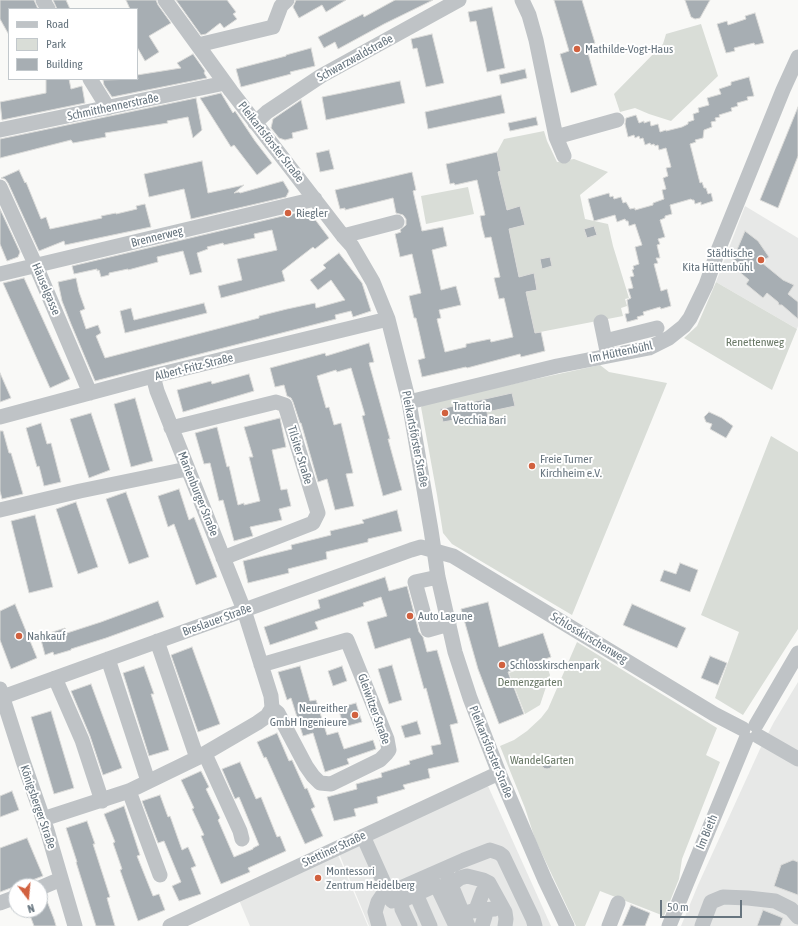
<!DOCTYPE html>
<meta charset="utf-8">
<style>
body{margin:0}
#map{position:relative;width:798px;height:926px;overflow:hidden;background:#f9f9f7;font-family:"Asap Condensed",sans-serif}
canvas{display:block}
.legend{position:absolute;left:8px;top:8px;width:130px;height:72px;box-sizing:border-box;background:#fff;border:1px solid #c2c8cc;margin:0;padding:5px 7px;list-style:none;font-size:12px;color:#67757f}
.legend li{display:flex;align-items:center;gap:8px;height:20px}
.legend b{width:20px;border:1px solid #c2c8cc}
.north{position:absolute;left:8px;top:878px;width:40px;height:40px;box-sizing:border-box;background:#fff;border:1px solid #c2c8cc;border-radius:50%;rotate:164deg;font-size:11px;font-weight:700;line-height:16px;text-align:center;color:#67757f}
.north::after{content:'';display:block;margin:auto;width:14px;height:18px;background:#d1613f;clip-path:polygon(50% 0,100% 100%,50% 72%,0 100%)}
.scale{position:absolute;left:660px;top:900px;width:82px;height:18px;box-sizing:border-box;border:2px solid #67757f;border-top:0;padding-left:5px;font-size:12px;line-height:14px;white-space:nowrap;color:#67757f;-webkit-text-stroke:3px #fff;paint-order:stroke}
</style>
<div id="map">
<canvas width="798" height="926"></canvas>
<ul class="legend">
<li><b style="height:5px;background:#bfc3c6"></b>Road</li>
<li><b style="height:11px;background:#d9ddd7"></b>Park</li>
<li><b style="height:11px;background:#a7aeb3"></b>Building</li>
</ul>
<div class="north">N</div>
<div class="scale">50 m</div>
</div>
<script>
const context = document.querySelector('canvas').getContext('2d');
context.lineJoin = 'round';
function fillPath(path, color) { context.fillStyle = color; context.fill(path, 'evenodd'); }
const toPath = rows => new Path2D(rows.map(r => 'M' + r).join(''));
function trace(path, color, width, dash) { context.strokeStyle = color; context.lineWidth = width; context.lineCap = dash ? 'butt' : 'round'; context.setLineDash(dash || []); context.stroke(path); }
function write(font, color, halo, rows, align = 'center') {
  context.font = font + ' "Asap Condensed",sans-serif'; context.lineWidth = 4; context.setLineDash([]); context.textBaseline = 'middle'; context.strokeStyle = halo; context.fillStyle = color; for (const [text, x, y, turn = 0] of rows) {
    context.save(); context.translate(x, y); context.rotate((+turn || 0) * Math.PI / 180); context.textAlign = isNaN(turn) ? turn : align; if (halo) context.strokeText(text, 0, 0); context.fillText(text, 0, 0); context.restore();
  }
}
fillPath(toPath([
 [745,206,798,238,798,326,797,329,716,282],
 [798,682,798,926,681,926,698,885,760,749,774,722],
 [488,786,551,926,369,926,338,851],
 [338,855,368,926,250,926,239,900]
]), '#e7e8e7');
fillPath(toPath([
 [701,24,718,76,671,121,649,114,635,108,620,112,614,94,663,44,666,34],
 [544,131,547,141,557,162,574,159,608,172,580,195,585,219,608,224,613,246,629,298,625,299,627,306,621,308,623,316,535,333,527,298,522,293,537,290,534,274,519,277,509,229,525,225,520,207,506,210,498,172,501,171,497,152,504,139],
 [468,187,474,214,426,224,421,196],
 [716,282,797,329,772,390,684,338,697,326],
 [600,365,609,372,667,383,572,615,452,544,443,533,437,495,421,407,425,403],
 [771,436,798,452,798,629,743,715,715,698,739,632,701,615],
 [577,642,717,728,706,755,720,762,682,859,679,879,664,916,600,891,585,926,576,926,535,839,525,808,500,746,514,740,527,731,541,718,548,709],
 [545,660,550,675,540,705,525,714,509,673]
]), '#d9ddd7');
const building = toPath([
 [0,0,34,0,38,9,9,9,9,35,0,19,0,0],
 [53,0,66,0,70,9,57,9,53,0],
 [126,0,156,0,158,5,171,23,149,36,159,52,145,61,137,47,137,9,130,9,126,0],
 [176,0,227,0,236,12,233,14,237,19,224,28,220,23,206,34,201,35,176,0],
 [296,0,346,0,326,12,322,5,299,18,293,7,296,0],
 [395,0,433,0,384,24,338,49,335,42,324,48,318,37,363,14,364,17,395,0],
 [554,0,582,0,595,43,586,46,597,85,571,93,560,54,569,51,554,0],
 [685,0,710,0,700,18,695,19,691,17,685,0],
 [492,7,505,68,487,72,476,21,470,22,468,12,492,7],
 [755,13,764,43,755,45,754,43,734,48,735,51,726,53,717,24,727,21,728,25,746,19,745,16,755,13],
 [432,34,444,83,426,87,417,48,413,49,411,39,432,34],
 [311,48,315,66,290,72,291,74,241,87,236,69,286,56,286,55,311,48],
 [193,54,205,71,204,73,207,78,112,97,104,85,103,80,138,79,137,75,181,68,177,63,193,54],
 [525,69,527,78,501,84,499,75,525,69],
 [749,77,754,96,747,97,748,100,737,103,738,106,731,108,732,111,719,115,720,117,715,118,716,121,711,122,712,127,704,130,703,138,695,140,696,142,690,144,700,183,702,182,704,188,706,188,708,194,711,193,713,201,701,205,701,202,695,204,694,200,692,200,691,199,670,205,672,214,665,216,665,218,660,220,665,237,658,239,660,244,657,245,660,258,656,258,658,263,654,264,661,291,667,289,671,306,661,309,660,307,643,312,644,315,637,317,638,319,627,322,625,314,629,313,627,300,631,298,628,289,633,288,630,277,634,276,632,270,634,269,633,266,639,264,635,247,642,245,635,224,629,226,628,221,626,221,625,219,617,222,615,215,594,221,588,199,609,193,610,197,613,196,614,199,621,197,623,203,626,202,630,209,635,208,635,210,653,205,653,203,664,199,662,190,666,189,663,178,668,176,666,168,671,167,666,148,659,150,658,145,655,146,654,144,651,145,650,143,645,145,643,138,640,139,639,136,635,138,634,135,628,137,625,124,626,118,636,115,639,123,644,121,644,123,650,121,651,126,658,124,660,132,666,130,666,131,682,127,688,124,688,122,694,120,693,114,699,112,698,108,709,105,707,98,721,94,719,89,731,85,731,82,749,77],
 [46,79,69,79,71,89,82,86,85,103,2,120,0,102,46,93,46,79],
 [400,81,405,103,326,120,322,97,400,81],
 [221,93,233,113,235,111,255,141,272,163,257,175,234,145,231,147,200,98,221,93],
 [501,95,505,113,428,129,425,112,501,95],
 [196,98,202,130,193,138,188,117,167,121,168,123,105,133,106,137,73,143,71,140,0,158,0,139,196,98],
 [301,100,308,129,292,133,293,138,285,140,279,138,271,128,273,119,301,100],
 [798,107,798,156,778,208,760,200,798,107],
 [536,117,538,125,510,131,508,123,536,117],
 [329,150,334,169,320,172,316,153,329,150],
 [497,152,501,171,498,172,507,210,520,206,525,225,509,229,519,277,534,273,537,290,526,292,535,333,541,332,545,351,521,357,520,354,467,368,466,367,422,377,418,360,425,358,416,318,414,318,409,296,421,293,412,254,400,257,395,234,401,232,400,230,406,225,406,219,403,215,396,213,393,198,345,210,345,208,340,209,335,190,412,172,416,190,413,191,422,231,443,227,447,246,432,250,441,290,456,286,461,305,439,310,441,318,437,319,445,352,466,347,466,344,490,339,491,342,513,337,504,298,499,299,494,278,500,277,491,237,485,238,482,227,480,216,485,215,477,180,455,185,454,183,450,184,446,164,497,152],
 [202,161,208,193,244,185,234,193,239,192,240,193,283,181,289,191,286,197,191,219,184,189,149,197,144,174,202,161],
 [19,170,25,183,26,182,41,219,46,217,50,229,102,218,101,216,116,213,116,214,137,209,136,206,145,204,151,227,65,245,64,241,39,251,8,183,5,179,1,178,19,170],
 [0,209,20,252,18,257,7,261,0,244,0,209],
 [308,210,329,238,315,249,313,247,282,271,285,281,221,298,218,286,242,280,237,259,277,250,272,230,254,234,255,238,224,245,223,243,207,247,208,249,197,253,202,272,190,275,183,251,157,257,158,262,128,270,128,269,109,273,109,275,101,277,99,270,97,271,97,269,74,274,72,266,308,210],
 [594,226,597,235,587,238,584,229,594,226],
 [745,231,758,241,769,257,761,262,783,280,794,285,788,294,798,302,798,319,782,305,779,305,778,302,767,293,763,298,746,284,749,280,736,269,740,264,733,259,745,231],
 [339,253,362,283,371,311,353,317,351,311,335,315,336,319,95,381,71,324,62,301,58,282,76,278,79,292,85,309,80,311,86,329,98,325,101,333,96,336,105,358,259,318,259,316,287,309,315,303,316,308,345,300,331,280,318,290,310,280,326,268,323,265,339,253],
 [550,257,552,266,542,269,540,259,550,257],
 [24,278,70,379,50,388,3,283,24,278],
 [204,303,207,313,125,333,120,311,131,308,134,320,204,303],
 [369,343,374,362,369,363,390,439,388,439,402,490,383,496,362,416,365,415,351,368,337,372,336,370,317,376,326,408,329,407,334,425,341,423,353,473,346,474,354,506,335,510,327,479,318,482,301,423,300,423,293,402,291,398,287,396,284,385,275,387,270,368,325,353,326,356,369,343],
 [0,373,11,398,0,402,0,373],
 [249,374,254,391,183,412,177,390,211,381,212,384,249,374],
 [512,393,515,406,487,412,488,418,456,425,454,420,443,422,440,409,512,393],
 [135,398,153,461,131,467,114,404,135,398],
 [709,412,722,418,733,426,726,438,710,429,712,424,706,422,704,417,709,412],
 [91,413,110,470,89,478,70,419,91,413],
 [280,418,286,447,272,450,281,490,287,489,291,506,279,509,282,520,250,527,253,536,234,541,223,500,219,501,210,463,204,464,195,433,217,427,227,467,229,466,238,505,244,503,244,505,260,501,249,457,253,457,244,427,280,418],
 [41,423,47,444,51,443,61,482,44,486,39,466,37,467,26,428,41,423],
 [0,431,3,431,9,453,11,453,23,494,2,499,0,491,0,431],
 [179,489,189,520,194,517,217,577,196,585,174,524,168,527,158,496,179,489],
 [126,492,149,557,129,564,106,499,126,492],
 [76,502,98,567,78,574,56,509,76,502],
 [397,510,402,531,368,539,368,542,326,552,327,559,288,569,289,573,248,583,243,561,292,549,291,545,331,535,330,531,364,523,362,520,397,510],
 [35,515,53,587,29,593,11,521,35,515],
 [680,563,698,570,690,592,660,581,664,570,676,574,680,563],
 [385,577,389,591,407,586,419,632,423,637,427,652,437,650,458,723,450,725,459,762,428,769,430,778,403,785,405,789,377,797,378,803,354,809,356,816,334,821,327,797,357,789,356,784,382,777,381,773,410,764,409,761,433,754,431,746,441,744,426,688,424,689,410,638,375,649,367,622,387,616,381,597,363,603,364,606,315,622,318,629,270,645,264,627,320,608,318,600,385,577],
 [158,601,164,617,106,638,71,649,71,650,54,655,53,652,45,655,40,636,65,628,67,633,101,622,158,601],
 [488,602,499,647,543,633,551,657,508,672,524,714,499,724,478,669,461,609,488,602],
 [15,604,37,658,11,669,0,640,0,611,15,604],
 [632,604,686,628,677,648,623,625,632,604],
 [192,647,220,724,198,732,171,655,192,647],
 [710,656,727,663,718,685,701,678,710,656],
 [392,665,402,700,389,704,378,669,392,665],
 [144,666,154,694,151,694,169,750,149,756,123,673,144,666],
 [300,666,310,701,316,700,327,735,338,732,344,749,373,740,376,749,347,759,349,764,325,772,313,733,303,736,291,698,287,700,278,672,300,666],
 [342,666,347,681,333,686,328,671,342,666],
 [91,684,122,768,103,775,90,736,71,691,91,684],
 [356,703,362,722,344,727,338,708,356,703],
 [51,711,74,788,54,794,31,717,51,711],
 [417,721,421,734,405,738,401,726,417,721],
 [277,733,289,761,292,760,305,789,307,788,315,807,311,809,323,836,305,844,266,757,264,758,257,742,277,733],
 '541 763a6 6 0 1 1 12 0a6 6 0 1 1-12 0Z',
 [240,762,256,799,261,797,277,837,280,836,286,851,248,868,250,872,221,884,201,836,204,835,192,809,194,808,181,780,201,771,209,787,206,789,220,818,218,820,234,857,253,849,253,848,259,845,239,797,235,799,222,769,240,762],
 [12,791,19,810,0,817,0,796,12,791],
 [160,795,168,817,170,816,182,850,188,847,196,866,191,868,201,894,179,901,172,886,181,882,164,841,158,843,142,801,160,795],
 [124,806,140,855,137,856,153,896,159,894,165,910,138,921,120,870,122,869,113,843,115,842,104,814,124,806],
 [87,821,95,844,93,844,110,897,107,898,115,926,96,926,76,862,77,862,66,828,87,821],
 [27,838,43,876,0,892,0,848,27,838],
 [793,860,798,862,798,895,774,886,781,865,793,860],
 [45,896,54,919,56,926,34,926,28,910,40,910,40,897,45,896],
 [631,905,650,913,645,926,622,926,631,905],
 [763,910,783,918,780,926,757,926,763,910]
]);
fillPath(building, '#a7aeb3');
trace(building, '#dbdbd9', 1);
trace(toPath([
 [43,0,48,9],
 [165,0,231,91,343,236,352,246,373,282,388,319,409,402,431,530,438,577,455,652,470,698,499,773,545,880,567,926],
 [522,0,529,15,536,40,556,137,564,156],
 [198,45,273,27,281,6,287,0],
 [90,79,108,108],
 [255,123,267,112,321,76,459,0],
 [0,130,225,83],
 [556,137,617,120],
 [0,187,36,266,90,393],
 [343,236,397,222],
 [0,274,315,199],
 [601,322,607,351],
 [605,341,657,328],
 [409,402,557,366,649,348,669,338,684,326,690,318,706,285,719,248,783,90,798,57],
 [0,417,153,376,388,319],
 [171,428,276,402,285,405,318,513,313,523,223,558],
 [0,510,80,491,187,469],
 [438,577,415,582,428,630,449,624],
 [157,641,197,758],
 [108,659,148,781],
 [261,665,347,640,387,739,389,750,386,754,380,760,331,784,320,783,313,776,306,766,278,713,272,708],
 [55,678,82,740,102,801],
 [0,689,23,761,47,830,75,926],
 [0,698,411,550,421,547,453,556,714,714,743,729],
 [756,725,798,653],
 [758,736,798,759],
 [205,754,240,831,242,839],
 [129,791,160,875],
 [43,819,129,791,197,758,257,723,267,716,272,708,271,696,244,610,157,391,153,376],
 [363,836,392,901],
 [447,875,468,926],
 [452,884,460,878,467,876,483,880,489,883,505,912,506,919,505,926],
 [40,888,61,879],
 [416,894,430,926],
 [0,903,16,897],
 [477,910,477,907,483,891],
 [463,914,472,911,494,909,501,906],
 [170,926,499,773],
 [379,926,375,912,378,902,382,896,464,860,490,850,499,853,503,856,533,919,535,926],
 [410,926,402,909,401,901,434,886,437,886,456,926],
 [482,926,485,916,485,910],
 [609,926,618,903],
 [669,926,746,739],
 [702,926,711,902,723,897,748,898,775,901,791,909,798,917]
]), '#bfc3c6', 15);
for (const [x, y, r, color] of [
 [577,49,4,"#d1613f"],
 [288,213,4,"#d1613f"],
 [761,260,4,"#d1613f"],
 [445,413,4,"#d1613f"],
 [532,466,4,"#d1613f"],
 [410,616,4,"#d1613f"],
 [19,636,4,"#d1613f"],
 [502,665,4,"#d1613f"],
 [355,715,4,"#d1613f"],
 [318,878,4,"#d1613f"]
]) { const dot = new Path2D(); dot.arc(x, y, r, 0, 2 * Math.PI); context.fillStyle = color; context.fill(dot); trace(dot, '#fff', 1.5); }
write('12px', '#67757f', '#fff', [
 ["Mathilde-Vogt-Haus",585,49],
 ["Riegler",296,213],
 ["Städtische",753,253,"right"],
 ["Kita Hüttenbühl",753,267,"right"],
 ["Trattoria",453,406],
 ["Vecchia Bari",453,420],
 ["Freie Turner",540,459],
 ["Kirchheim e.V.",540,473],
 ["Auto Lagune",418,616],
 ["Nahkauf",27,636],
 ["Schlosskirschenpark",510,665],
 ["Neureither",347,708,"right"],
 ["GmbH Ingenieure",347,722,"right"],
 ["Montessori",326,871],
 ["Zentrum Heidelberg",326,885]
], 'left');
write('12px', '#67757f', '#fff', [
 ["Schwarzwaldstraße",355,58,-29],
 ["Schmitthennerstraße",113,107,-12],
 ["Pleikartsförster Straße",271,142,52],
 ["Brennerweg",157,237,-14],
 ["Häuselgasse",46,289,67],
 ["Im Hüttenbühl",621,352,-12],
 ["Albert-Fritz-Straße",194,367,-14],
 ["Pleikartsförster Straße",415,439,79],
 ["Tilsiter Straße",300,455,73],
 ["Marienburger Straße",198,494,68],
 ["Breslauer Straße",217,620,-20],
 ["Schlosskirschenweg",589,638,31],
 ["Gleiwitzer Straße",374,709,70],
 ["Pleikartsförster Straße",491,752,68],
 ["Königsberger Straße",38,807,71],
 ["Im Bieth",707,832,-67],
 ["Stettiner Straße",334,849,-25]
]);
write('12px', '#697866', '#fff', [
 ["Renettenweg",755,342],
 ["Demenzgarten",530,682],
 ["WandelGarten",542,760]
]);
</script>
